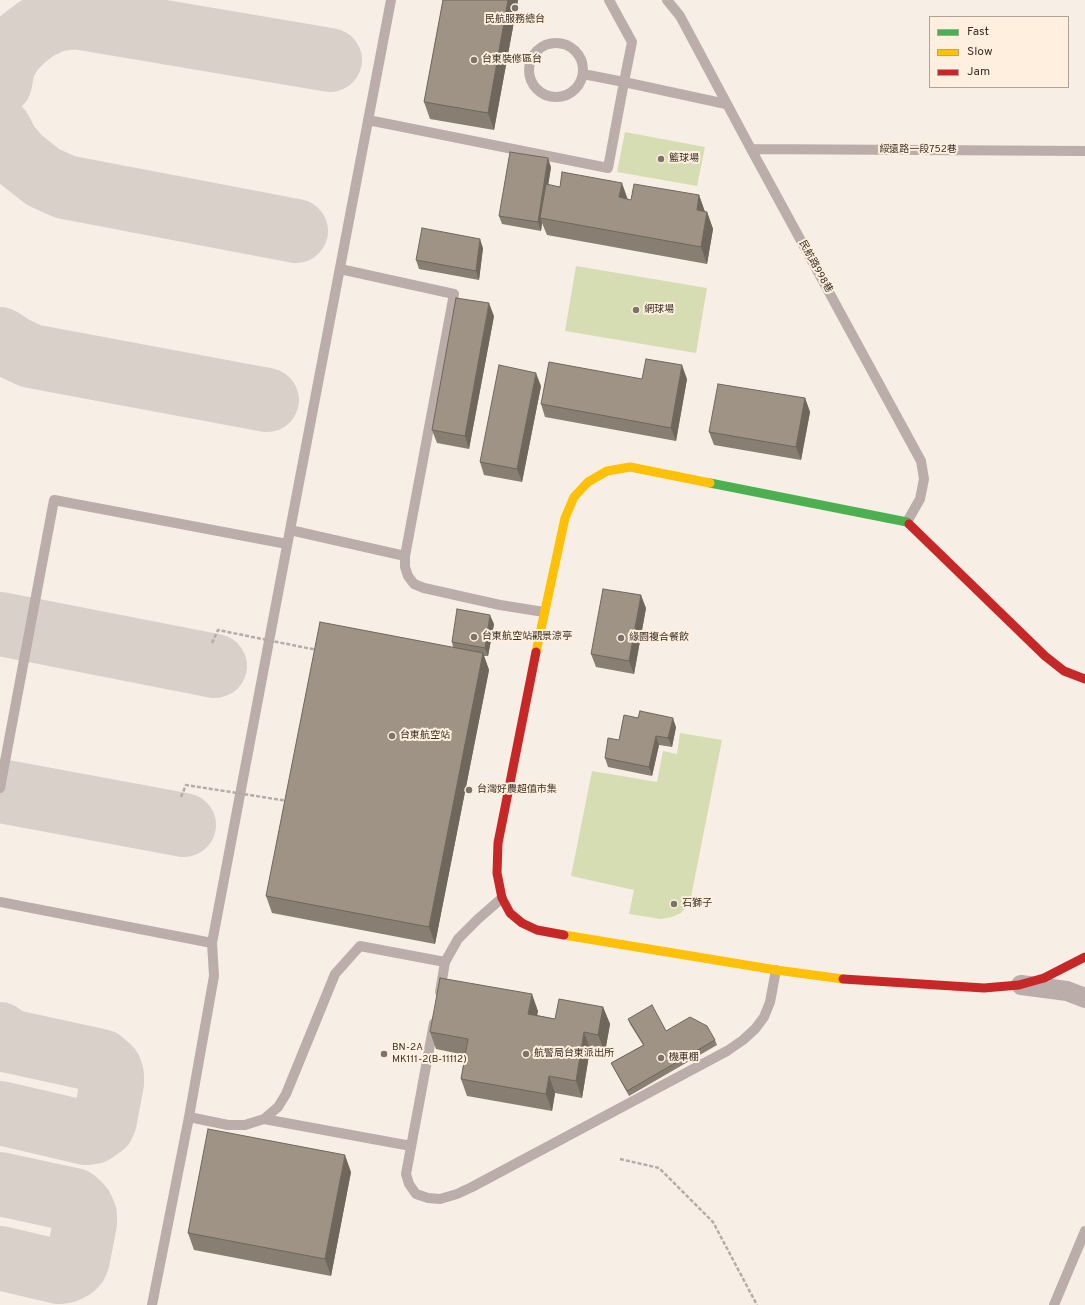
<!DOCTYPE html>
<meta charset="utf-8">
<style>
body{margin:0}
#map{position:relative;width:1085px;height:1305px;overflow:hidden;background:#f7efe6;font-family:Overpass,sans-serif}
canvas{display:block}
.legend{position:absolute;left:929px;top:16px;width:140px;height:72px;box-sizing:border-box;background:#ffefde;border:1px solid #b0a396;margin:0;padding:5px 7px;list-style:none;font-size:12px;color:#393129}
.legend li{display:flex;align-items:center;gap:8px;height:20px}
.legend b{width:20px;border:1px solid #b0a396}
</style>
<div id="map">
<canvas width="1085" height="1305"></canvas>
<ul class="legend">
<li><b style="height:5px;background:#4caf50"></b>Fast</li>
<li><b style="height:5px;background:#ffc107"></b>Slow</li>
<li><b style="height:5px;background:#c62828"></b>Jam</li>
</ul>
</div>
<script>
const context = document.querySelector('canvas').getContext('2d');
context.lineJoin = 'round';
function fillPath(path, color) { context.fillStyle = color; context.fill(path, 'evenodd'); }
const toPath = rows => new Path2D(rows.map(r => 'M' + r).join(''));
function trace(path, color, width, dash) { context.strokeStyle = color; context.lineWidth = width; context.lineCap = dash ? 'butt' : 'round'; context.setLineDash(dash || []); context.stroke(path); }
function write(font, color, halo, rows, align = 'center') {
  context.font = font + ' Overpass,"Noto Sans TC",sans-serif'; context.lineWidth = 4; context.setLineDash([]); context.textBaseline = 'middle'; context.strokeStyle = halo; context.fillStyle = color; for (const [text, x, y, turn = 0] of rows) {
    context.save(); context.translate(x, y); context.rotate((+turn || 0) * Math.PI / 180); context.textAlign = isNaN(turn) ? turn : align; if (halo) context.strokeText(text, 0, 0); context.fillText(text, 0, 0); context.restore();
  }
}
fillPath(toPath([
 [625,132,705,147,697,186,617,172],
 [576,266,707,288,696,353,565,331],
 [680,733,722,740,691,897,687,906,681,913,672,917,661,919,629,914,634,890,571,876,592,771,657,782,663,751,677,754]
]), '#d7ddb3');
trace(toPath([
 [0,83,3,67,11,51,23,39,36,29,54,20,75,17,330,60],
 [0,130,8,145,19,158,43,177,65,187,296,231],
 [0,339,14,348,31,356,267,400],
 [0,624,215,666],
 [0,791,184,825],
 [0,1034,3,1037,9,1041,101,1061,110,1069,112,1075,112,1083,105,1120,103,1125,93,1132,86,1133,0,1113],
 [0,1184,74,1200,82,1208,85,1215,85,1223,78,1259,76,1264,72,1268,66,1271,59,1272,0,1258]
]), '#d9d0ca', 64);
trace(toPath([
 [620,1159,659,1168,713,1222,757,1305]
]), '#b6aca7', 2.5, [4, 2]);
trace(toPath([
 [391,0,290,530,405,556],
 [609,0,632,42,624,82,726,104],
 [667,0,680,16,751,149,921,461,924,479,920,499,907,522],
 '529 70a27 27 0 1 1 54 0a27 27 0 1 1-54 0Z',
 [368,120,608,168,624,82,583,74],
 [751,149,1085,151],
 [340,269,454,294,405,556,405,567,408,576,414,584,424,588,500,605,544,612],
 [0,788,54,500,287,544],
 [0,902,212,943],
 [440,992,445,962,458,939,478,919,502,898],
 [434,1023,406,1174,409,1184,416,1194,428,1198,440,1199,457,1194,472,1187,727,1051,743,1040,755,1029,764,1017,770,1002,776,970],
 [189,1117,214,976,212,943,290,530],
 [264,1119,411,1146],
 [152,1305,189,1117,228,1125,245,1125,264,1119,278,1107,286,1094,335,974,360,946,445,962],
 [1054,1305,1085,1231]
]), '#bbada9', 10);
trace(toPath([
 [1021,985,1067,991,1085,998]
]), '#bbada9', 20);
trace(toPath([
 [710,483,907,522,909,524]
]), '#4caf50', 9);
trace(toPath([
 [536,652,565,518,574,497,588,482,607,471,630,467,710,483],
 [564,935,776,970,843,979]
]), '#ffc107', 9);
trace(toPath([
 [909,524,1045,656,1064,671,1085,679],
 [536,652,498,843,497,873,502,898,510,913,522,923,537,930,564,935],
 [843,979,984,988,1019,985,1044,978,1085,957]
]), '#c62828', 9);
trace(toPath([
 [212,643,218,630,317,650],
 [181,797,186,785,288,801]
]), '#b6aca7', 2.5, [4, 2]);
fillPath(toPath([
 [443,0,518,0,494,130,430,119,424,102],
 [551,167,548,185,631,200,699,195,705,212,707,212,713,229,707,264,547,235,542,223,541,231,502,224,499,216],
 [483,248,479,280,419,269,416,260],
 [494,316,469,449,437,443,432,430],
 [642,379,687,379,676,441,545,417,541,404],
 [541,386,522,482,484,475,480,462],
 [805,398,810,412,801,460,714,445,709,432],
 [646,608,634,674,596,667,591,654],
 [494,624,488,656,484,656,489,670,435,944,272,913,266,896,453,647,452,642],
 [676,727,672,747,659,745,652,776,608,767,605,758,619,740],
 [603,1007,610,1024,605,1052,590,1049,582,1098,555,1093,552,1111,467,1096,461,1079,465,1055,436,1049,430,1032,538,1011,537,1015,555,1019],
 [628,1019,666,1031,715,1040,717,1045,629,1096,613,1067,611,1063,643,1045,630,1024],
 [351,1172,331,1276,194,1250,188,1233]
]), '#887e72');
fillPath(toPath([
 [508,0,518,0,494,130,488,113],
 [548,158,551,167,543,219,540,218,542,223,541,231,538,222],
 [622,183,628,200,619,197],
 [699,195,705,212,697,210],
 [707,212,713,229,707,264,701,247],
 [480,239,483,248,479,280,476,271],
 [489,303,494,316,469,449,465,436],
 [682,365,687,379,676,441,671,428],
 [536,373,541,386,522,482,517,469],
 [805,398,810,412,801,460,796,447],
 [641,595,646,608,634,674,629,661],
 [490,615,494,624,488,656,485,648],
 [483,653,489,670,435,944,429,927],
 [673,718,676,727,672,747,668,738],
 [656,736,659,745,652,776,649,767],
 [532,994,538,1011,534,1031,528,1014],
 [603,1007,610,1024,605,1052,598,1035],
 [584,1032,590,1049,582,1098,576,1081],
 [549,1076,555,1093,552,1111,546,1094],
 [345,1155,351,1172,331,1276,325,1259]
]), '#6f675c');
const building = toPath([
 [443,0,508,0,488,113,424,102,443,0],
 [510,152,548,158,538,222,499,216,510,152],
 [562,172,622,183,619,197,631,200,634,184,699,195,697,210,707,212,701,247,540,218,546,184,560,187,562,172],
 [422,228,480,239,476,271,416,260,422,228],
 [456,298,489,303,465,436,432,430,456,298],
 [646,359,682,365,671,428,541,404,549,362,642,379,646,359],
 [499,365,536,373,517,469,480,462,499,365],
 [718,384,805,398,796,447,709,432,718,384],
 [603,589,641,595,629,661,591,654,603,589],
 [457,609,490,615,485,648,452,642,457,609],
 [320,622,483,653,429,927,266,896,320,622],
 [640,711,673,718,668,738,656,736,649,767,605,758,608,738,619,740,624,715,638,718,640,711],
 [440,978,532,994,528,1014,555,1019,559,999,603,1007,598,1035,584,1032,576,1081,549,1076,546,1094,461,1079,468,1039,430,1032,440,978],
 [652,1005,666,1031,690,1017,707,1026,715,1040,627,1091,611,1063,644,1045,628,1019,652,1005],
 [208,1129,345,1155,325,1259,188,1233,208,1129]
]);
fillPath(building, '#9e9384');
trace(building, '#6f675c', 1);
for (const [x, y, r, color] of [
 [515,8,4,"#7c746b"],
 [474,60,4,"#7c746b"],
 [661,159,4,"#7c746b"],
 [636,310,4,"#7c746b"],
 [474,637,4,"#7c746b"],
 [621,638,4,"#7c746b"],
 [392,736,4,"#7c746b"],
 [469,790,4,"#7c746b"],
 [674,904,4,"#7c746b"],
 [384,1054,4,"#7c746b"],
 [526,1054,4,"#7c746b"],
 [661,1058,4,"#7c746b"]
]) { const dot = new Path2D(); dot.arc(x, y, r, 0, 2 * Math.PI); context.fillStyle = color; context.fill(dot); trace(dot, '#ffefde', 1.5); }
write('10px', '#393129', '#ffefde', [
 ["民航服務總台",515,20,"center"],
 ["台東裝修區台",482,60],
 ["籃球場",669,159],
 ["網球場",644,310],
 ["台東航空站觀景涼亭",482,637],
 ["緣園複合餐飲",629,638],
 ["台東航空站",400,736],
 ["台灣好農超值市集",477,790],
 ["石獅子",682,904],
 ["BN-2A",392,1048],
 ["MK111-2(B-11112)",392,1060],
 ["航警局台東派出所",534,1054],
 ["機車棚",669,1058]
], 'left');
write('10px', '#393129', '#ffefde', [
 ["綏遠路一段752巷",918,150],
 ["民航路998巷",815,267,61]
]);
</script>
